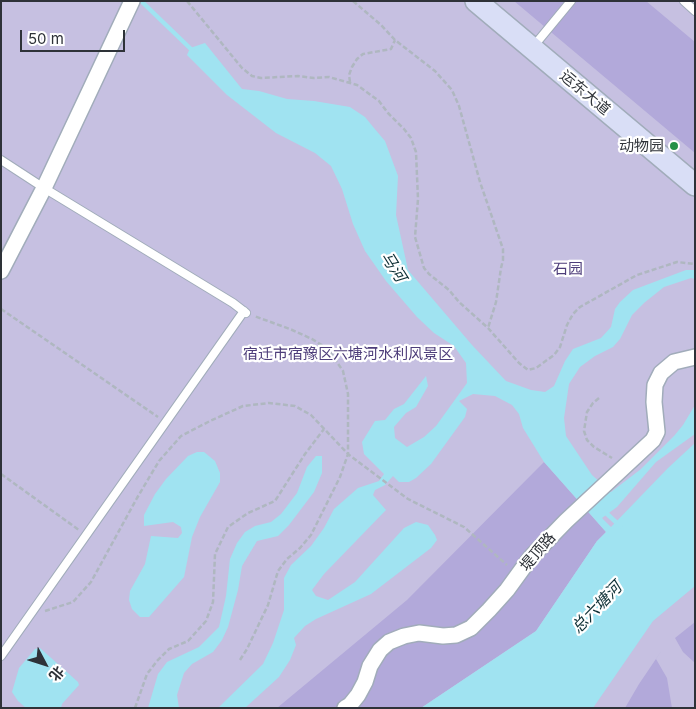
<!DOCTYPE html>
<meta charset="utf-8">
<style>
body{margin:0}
#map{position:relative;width:696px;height:709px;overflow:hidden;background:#e9f3fe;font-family:Inter,"Noto Sans SC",sans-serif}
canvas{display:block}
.frame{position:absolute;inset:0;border:2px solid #2e3238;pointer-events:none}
.north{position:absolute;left:20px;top:639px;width:50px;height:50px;-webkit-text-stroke:4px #fff;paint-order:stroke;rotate:130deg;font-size:14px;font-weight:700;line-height:20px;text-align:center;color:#2e3238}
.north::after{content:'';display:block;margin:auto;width:18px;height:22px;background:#2e3238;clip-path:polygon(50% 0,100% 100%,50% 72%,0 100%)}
.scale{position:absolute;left:20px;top:30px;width:105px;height:22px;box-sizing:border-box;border:2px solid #2e3238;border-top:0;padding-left:6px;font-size:15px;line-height:18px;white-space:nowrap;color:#2e3238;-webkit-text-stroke:4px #fff;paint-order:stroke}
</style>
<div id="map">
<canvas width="696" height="709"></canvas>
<div class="frame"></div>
<div class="north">北</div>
<div class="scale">50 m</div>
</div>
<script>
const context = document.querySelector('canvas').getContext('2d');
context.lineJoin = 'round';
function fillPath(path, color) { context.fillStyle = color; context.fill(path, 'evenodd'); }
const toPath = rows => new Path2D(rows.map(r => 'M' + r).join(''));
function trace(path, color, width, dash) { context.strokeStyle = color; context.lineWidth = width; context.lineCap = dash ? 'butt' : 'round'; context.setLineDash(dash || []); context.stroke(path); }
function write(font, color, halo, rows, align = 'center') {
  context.font = font + ' Inter,"Noto Sans SC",sans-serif'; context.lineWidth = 4.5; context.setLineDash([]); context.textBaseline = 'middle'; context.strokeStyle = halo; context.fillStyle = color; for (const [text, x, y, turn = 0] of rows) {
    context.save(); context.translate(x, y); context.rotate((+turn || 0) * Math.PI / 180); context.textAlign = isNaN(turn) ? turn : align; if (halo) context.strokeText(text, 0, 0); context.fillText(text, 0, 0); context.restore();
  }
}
fillPath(toPath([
 [1,1,695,1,695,708,1,708]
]), '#c6c0e1');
fillPath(toPath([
 [514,1,646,1,695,42,695,153],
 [544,462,606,532,597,541,536,631,421,708,277,708,407,600],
 [695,622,695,663,683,652,675,638],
 [662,650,656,659,667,678,672,708,625,708,639,684]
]), '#b2a9da');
fillPath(toPath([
 [205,43,242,89,259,91,287,99,314,101,350,107,365,117,374,128,385,141,398,176,396,215,408,270,472,345,506,381,531,390,545,392,554,386,565,361,573,349,601,338,611,327,615,309,620,302,633,290,686,270,695,270,695,279,691,278,664,287,644,303,632,315,620,339,613,347,595,356,580,367,569,384,564,418,566,436,592,475,611,492,641,469,674,436,683,425,695,405,695,434,656,462,617,507,602,518,611,527,668,468,695,443,695,586,653,621,593,708,421,708,536,631,597,541,606,532,544,462,523,428,519,414,512,405,495,396,473,394,459,401,467,409,465,417,431,464,416,478,409,482,399,482,393,476,385,485,375,490,373,495,386,510,324,574,312,590,316,596,328,600,355,582,404,528,416,522,428,525,435,535,437,540,431,548,371,594,316,619,305,626,294,638,296,645,290,660,279,677,245,708,218,708,263,664,273,643,284,610,284,578,291,565,311,546,324,528,334,509,358,488,379,481,384,474,364,454,362,442,375,421,385,420,394,409,404,404,426,376,428,386,416,407,406,413,394,427,395,438,407,447,424,437,436,426,467,383,466,363,454,346,434,333,417,317,386,281,365,251,353,224,342,189,331,166,315,153,276,133,227,95,187,55,190,48],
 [197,452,204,452,215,461,220,473,220,482,200,517,192,537,184,577,149,617,140,617,132,609,129,600,130,591,145,564,151,536,178,538,182,533,181,527,173,522,144,526,144,515,155,494,166,479,188,456],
 [316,456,322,456,322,473,314,492,289,525,278,536,257,541,242,566,238,590,228,627,222,640,213,652,192,664,184,673,177,695,179,708,148,708,158,674,167,662,199,647,219,627,226,596,230,559,237,543,245,532,255,526,271,522,281,514,297,493,307,467],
 [40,648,78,682,79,685,62,704,61,708,26,708,18,701,12,692,19,668,35,649]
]), '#a0e3f1');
trace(toPath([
 [141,1,194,52],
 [604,511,620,526]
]), '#a0e3f1', 4.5);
const service = toPath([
 [684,1,695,11],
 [533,47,571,1],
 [1,160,44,188,233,303,246,313],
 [1,656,244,311]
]);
const minor = toPath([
 [1,271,44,188,132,1],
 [345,708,350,705,358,695,365,682,370,666,380,650,389,642,404,636,419,633,443,636,456,635,471,628,489,610,507,590,531,557,566,521,653,440,657,432,654,402,655,385,661,373,674,362,695,357]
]);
const secondary = toPath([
 [476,1,695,185]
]);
trace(service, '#a1acba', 10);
trace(minor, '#a1acba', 18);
trace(secondary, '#a1acba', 24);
trace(toPath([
 [187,1,242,68,252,76,261,78,298,76,314,78,329,77,357,85,379,101,388,113,404,129,411,138,416,152,418,199,415,237,424,268,429,274,449,290,459,302,488,328,519,363,528,370,536,368,554,355,560,347,567,325,573,314,580,307,637,275,677,262,695,264],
 [353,1,381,25,395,40,435,71,452,90,459,106,480,182,503,249,503,260,501,268,496,302,488,328],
 [350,82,349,75,352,67,357,59,363,54,391,49,395,40],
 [1,309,158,417],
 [599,398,593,403,587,412,584,431,587,440,594,447,612,458],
 [1,474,79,530],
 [45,611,73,602,91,582,137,498,159,461,181,436,210,421,243,406,269,403,295,406,311,415,348,454,408,499,464,527,507,565],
 [240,660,247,649,268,605,278,571,287,559,300,548,311,535,340,477,348,454,348,394,343,371,328,349,312,339,290,329,254,316],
 [135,708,147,674,157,661,169,649,188,641,206,621,213,602,215,554,228,527,248,513,275,501,305,454,324,429]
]), '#afb7c0', 2.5, [5, 2.5]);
trace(service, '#fff', 8);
trace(minor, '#fff', 15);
trace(secondary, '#d9def6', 21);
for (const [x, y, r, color] of [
 [674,146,5,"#249048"]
]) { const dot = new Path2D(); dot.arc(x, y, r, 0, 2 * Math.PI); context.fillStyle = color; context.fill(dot); trace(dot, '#fff', 2); }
write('15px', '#2e3238', '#fff', [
 ["运东大道",585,93,40],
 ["堤顶路",538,552,-49]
]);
write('15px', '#2e3238', '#fff', [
 ["动物园",664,146]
], 'right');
write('15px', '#4d3d7a', '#fff', [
 ["石园",568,269],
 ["宿迁市宿豫区六塘河水利风景区",348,354]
]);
write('italic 16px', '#0e3036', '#fff', [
 ["马河",393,267,58],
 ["总六塘河",597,608,-46]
]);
</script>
